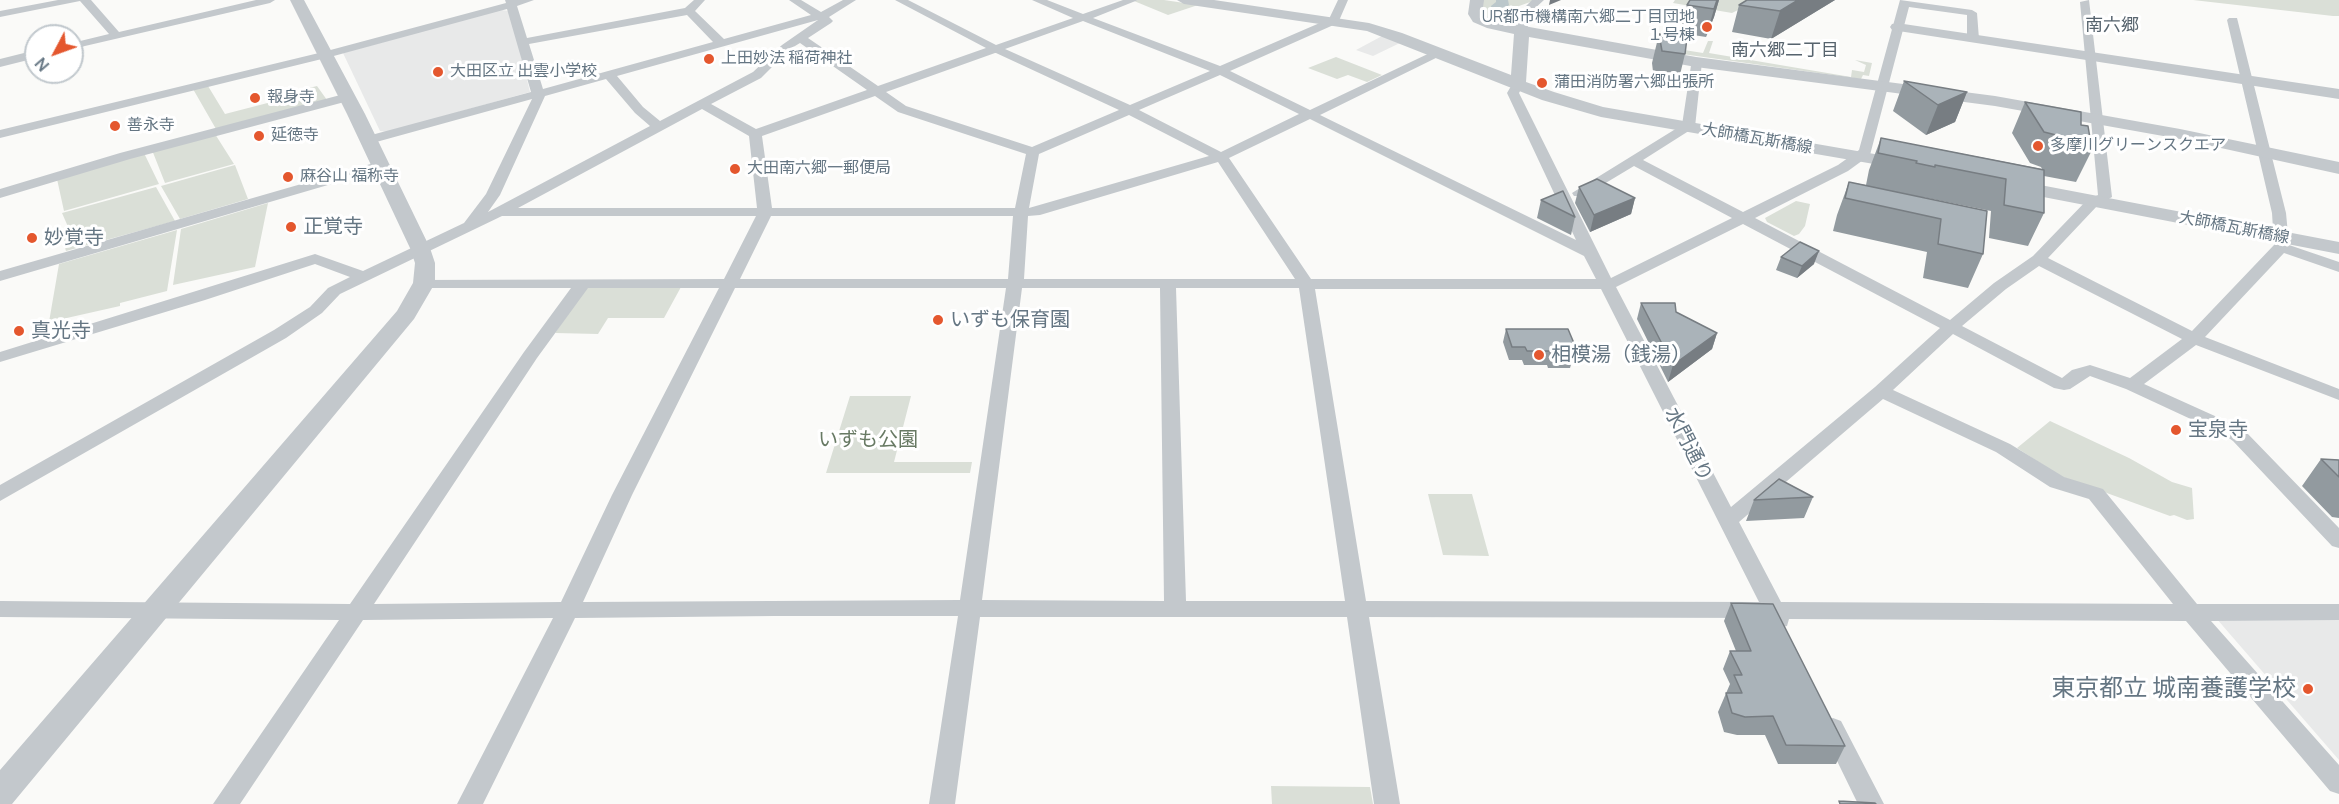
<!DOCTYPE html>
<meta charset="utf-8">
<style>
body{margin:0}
#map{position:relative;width:2339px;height:804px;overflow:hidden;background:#fafaf8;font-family:Manrope,sans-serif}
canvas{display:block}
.north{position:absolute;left:24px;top:24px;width:60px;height:60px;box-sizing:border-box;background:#fff;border:2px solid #c1c8cd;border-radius:50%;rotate:229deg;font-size:16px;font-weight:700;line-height:24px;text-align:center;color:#657683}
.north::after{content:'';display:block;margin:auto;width:21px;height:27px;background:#e4572e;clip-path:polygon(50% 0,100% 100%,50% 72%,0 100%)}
</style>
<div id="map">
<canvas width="2339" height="804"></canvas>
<div class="north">N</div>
</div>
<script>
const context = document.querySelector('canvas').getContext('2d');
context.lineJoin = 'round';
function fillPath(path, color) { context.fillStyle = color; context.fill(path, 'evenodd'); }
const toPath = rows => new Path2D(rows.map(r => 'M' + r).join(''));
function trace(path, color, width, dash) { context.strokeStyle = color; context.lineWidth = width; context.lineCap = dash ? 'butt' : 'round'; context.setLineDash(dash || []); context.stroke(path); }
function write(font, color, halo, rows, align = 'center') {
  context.font = font + ' Manrope,"Noto Sans JP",sans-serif'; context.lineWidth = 6; context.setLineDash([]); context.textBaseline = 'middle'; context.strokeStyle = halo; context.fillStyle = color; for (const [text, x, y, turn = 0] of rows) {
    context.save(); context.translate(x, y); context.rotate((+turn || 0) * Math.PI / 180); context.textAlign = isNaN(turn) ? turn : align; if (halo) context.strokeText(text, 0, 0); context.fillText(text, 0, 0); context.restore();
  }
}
fillPath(toPath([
 [500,10,510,11,530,92,387,132,380,131,343,53],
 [1384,35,1402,42,1373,56,1356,50],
 [2216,618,2339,619,2339,760]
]), '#e8e9e9');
fillPath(toPath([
 [1138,0,1164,0,1198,5,1168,15,1134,1],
 [1482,0,1536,0,1519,6,1516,26,1481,17],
 [1675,0,1758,0,1732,13,1673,3],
 [2193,0,2339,0,2339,16,2333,16],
 [1708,41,1713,41,1709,53,1851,77,1852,70,1864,72,1866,65,1855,60,1872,63,1869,76,1863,75,1861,79,1675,53,1678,49,1703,53],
 [1336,57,1382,75,1367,82,1348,75,1337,79,1308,68],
 [208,86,225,114,283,99,281,95,317,86,327,100,216,129,193,89],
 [215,134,234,164,165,183,152,150],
 [144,153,159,184,64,211,57,179],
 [235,165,248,199,180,219,161,186],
 [156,187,175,221,66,251,60,232,69,229,62,213],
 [1796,201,1810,204,1805,226,1799,234,1794,236,1767,222,1765,218],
 [268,203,255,267,173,285,181,229],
 [177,230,167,291,120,303,120,306,49,322,59,264],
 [587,286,681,287,664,318,608,318,598,334,555,333],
 [850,396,911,396,894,462,972,462,970,473,826,473],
 [2050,421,2129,458,2172,482,2192,488,2194,519,2187,520,2174,515,2170,516,2060,476,2017,448],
 [1428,494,1472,494,1489,556,1443,555],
 [1271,786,1370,787,1373,804,1272,804]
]), '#dadfd7');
fillPath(toPath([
 [1496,0,1508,0,1509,5,1500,12,1492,12,1491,6,1496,2,1496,0]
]), '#bbc7cb');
fillPath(toPath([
 [58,0,91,0,119,32,256,0,275,0,270,3,72,49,72,43,109,34,80,1,0,17,0,11,58,0],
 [505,0,534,0,517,6,527,38,685,8,694,0,705,0,695,11,724,39,811,15,789,0,801,0,821,12,843,0,856,0,829,17,833,21,831,23,808,38,878,86,986,48,895,0,908,0,996,45,1073,18,1032,0,1047,0,1083,14,1123,0,1138,0,1093,18,1220,66,1329,19,1338,0,1348,0,1338,23,1230,71,1310,110,1434,51,1442,51,1442,55,1320,115,1576,240,1507,93,1514,81,1522,81,1524,84,1519,93,1611,278,1732,218,1634,166,1584,196,1574,196,1572,193,1682,125,1692,59,1700,59,1702,62,1695,127,1643,160,1743,212,1838,165,1859,150,1900,0,1972,10,1977,13,1979,39,1973,42,1967,39,1967,15,1909,7,1870,155,1848,171,1755,218,1950,320,1994,283,2033,256,2088,199,2098,195,2080,2,2089,0,2112,197,2098,205,2048,258,2192,331,2274,245,2272,213,2227,20,2229,18,2237,18,2286,213,2289,245,2339,262,2339,272,2284,253,2205,337,2339,389,2339,400,2196,345,2144,384,2237,426,2247,433,2339,528,2339,548,2332,546,2233,441,2223,434,2126,389,2090,376,2070,389,2064,390,2054,388,1953,334,1893,390,2010,444,2064,477,2103,489,2197,604,2339,604,2339,620,2211,621,2339,765,2339,794,2330,791,2186,621,1789,619,1787,626,1779,628,1771,626,1767,618,1369,617,1400,804,1374,804,1347,617,980,617,955,804,929,804,958,616,774,616,575,618,483,804,457,804,553,618,363,620,240,804,213,804,339,620,0,617,0,601,350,604,524,352,571,288,424,288,416,283,418,280,724,279,756,216,502,216,340,294,322,313,286,338,0,501,0,485,274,330,310,307,328,288,350,277,315,264,205,300,0,362,0,352,315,254,363,271,464,223,486,194,532,99,369,144,362,140,364,137,531,92,507,9,330,57,0,138,0,130,323,52,506,3,505,0],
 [687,15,713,42,543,89,529,44,687,15],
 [818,20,782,45,753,72,660,121,643,107,617,76,818,20],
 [1083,21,1210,71,1130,105,1005,49,1083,21],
 [800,43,867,90,756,129,711,104,761,78,790,49,800,43],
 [995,53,996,53,1119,110,1032,147,906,106,886,92,995,53],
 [1220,75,1299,114,1221,152,1139,110,1220,75],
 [606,79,635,113,650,126,488,212,500,195,545,96,606,79],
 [875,96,898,112,1026,154,1015,208,772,208,762,136,875,96],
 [702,109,749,136,757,208,518,208,702,109],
 [1129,115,1209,156,1029,208,1039,154,1129,115],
 [1310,119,1584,256,1596,279,1311,279,1229,158,1310,119],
 [1218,162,1295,279,1024,279,1028,216,1040,215,1218,162],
 [771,216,1013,216,1008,279,740,279,771,216],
 [1743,224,1940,328,1875,387,1731,507,1616,287,1743,224],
 [2039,266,2182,339,2130,378,2090,365,2072,370,2062,378,1962,326,2006,289,2039,266],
 [588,288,719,288,612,495,561,602,374,604,537,358,588,288],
 [735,288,1006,288,960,600,583,602,632,495,735,288],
 [1022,288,1160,288,1164,601,982,600,1022,288],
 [1176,288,1299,288,1345,601,1186,601,1176,288],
 [1315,289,1601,289,1759,602,1366,601,1315,289],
 [1883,399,1996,452,2050,487,2089,499,2173,604,1781,602,1739,522,1883,399],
 [1532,0,1544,0,1532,11,1526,33,1518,33,1516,31,1522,10,1532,0],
 [36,50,36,58,0,67,0,59,36,50],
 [348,93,352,94,354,97,352,100,130,159,0,198,0,189,120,153,348,93],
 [381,161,388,165,386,168,0,281,0,271,381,161],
 [1833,718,1841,721,1884,804,1858,804,1821,728,1825,721,1833,718]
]), '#c3c8cc');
fillPath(toPath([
 [290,0,304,0,365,114,430,248,435,263,435,283,414,319,12,804,0,804,0,770,397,311,413,283,415,263,410,248,347,114,290,0],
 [1177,0,1214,0,1369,23,1402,33,1511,75,1514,34,1487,28,1473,22,1468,14,1470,0,1484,0,1482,14,1496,21,1696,57,1995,96,2180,129,2339,162,2339,174,2180,139,1995,106,1696,67,1529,37,1526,82,1554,92,1603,107,1909,160,1912,164,1909,168,1903,169,1601,117,1542,100,1367,31,1184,4,1177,0],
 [1897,23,2339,89,2339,99,1892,30,1890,27,1892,24,1897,23],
 [2014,180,2339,242,2339,254,2007,190,2005,186,2007,182,2014,180]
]), '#c3c8cc');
fillPath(toPath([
 [1690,0,1719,0,1714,17,1706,37,1680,33,1687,5],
 [1747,0,1835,0,1771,39,1732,32,1739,5],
 [1659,34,1685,54,1678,83,1654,80,1652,63],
 [1904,81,1967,92,1955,122,1926,135,1893,111],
 [2025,102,2081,125,2092,150,2076,182,2044,176,2044,213,2028,246,1989,238,1991,211,1922,197,1983,254,1968,288,1923,278,1927,252,1833,231,1837,215,1849,182,1866,185,1869,170,1881,138,2042,169,2041,167,2030,163,2012,133],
 [1579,187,1635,198,1631,214,1590,232,1575,203],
 [1541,200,1575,217,1571,235,1537,218],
 [1781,257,1814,264,1797,278,1776,270],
 [1641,303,1676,312,1717,333,1712,349,1668,382,1637,319],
 [1506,329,1576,348,1570,368,1548,368,1547,365,1524,365,1522,360,1509,360,1503,342],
 [2321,459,2339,460,2339,518,2332,517,2302,486],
 [1813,497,1804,518,1746,521,1754,500],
 [1731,603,1845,746,1836,764,1778,764,1765,735,1737,735,1724,732,1718,712,1730,684,1723,669,1730,651,1736,651,1724,621]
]), '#929a9f');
fillPath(toPath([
 [1550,0,1561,0,1549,5],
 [1717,0,1719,0,1714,17,1706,37,1714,9],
 [1798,0,1835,0,1771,39,1780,11],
 [1967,92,1955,122,1926,135,1938,105],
 [1635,198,1631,214,1590,232,1594,215],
 [1819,251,1814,264,1797,278,1802,266],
 [1717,333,1712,349,1668,382,1673,365]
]), '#777d82');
const building = toPath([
 [1690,0,1717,0,1714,9,1687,5,1690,0],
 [1747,0,1798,0,1780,11,1739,5,1747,0],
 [1659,34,1687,38,1685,54,1662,51,1659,34],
 [1904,81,1967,92,1938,105,1904,81],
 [2025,102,2081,112,2081,125,2088,126,2092,150,2058,144,2056,135,2044,132,2025,102],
 [1881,138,2044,170,2044,213,2004,205,2006,179,1935,165,1935,167,1916,163,1917,161,1878,153,1881,138],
 [1597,179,1635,198,1594,215,1579,187,1597,179],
 [1849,182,1987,211,1983,254,1938,244,1941,219,1845,198,1849,182],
 [1563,191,1575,217,1541,200,1563,191],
 [1800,242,1819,251,1802,266,1781,257,1800,242],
 [1641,303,1675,303,1676,312,1717,333,1673,365,1641,303],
 [1506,329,1568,329,1576,348,1571,348,1573,355,1551,355,1550,351,1527,351,1525,347,1512,347,1506,329],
 [2321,459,2339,460,2339,477,2321,459],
 [1779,479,1813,497,1754,500,1779,479],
 [1731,603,1773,604,1845,746,1786,745,1773,716,1745,717,1732,713,1726,693,1742,693,1734,675,1742,675,1730,651,1751,651,1731,603],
 [1839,801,1875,803,1876,804,1840,804,1839,801]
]);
fillPath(building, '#aab3b9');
trace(building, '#777d82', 1.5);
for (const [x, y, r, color] of [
 [1707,27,6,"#e4572e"],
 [709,59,6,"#e4572e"],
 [438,72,6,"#e4572e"],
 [1542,83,6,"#e4572e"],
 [255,98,6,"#e4572e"],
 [115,126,6,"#e4572e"],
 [259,136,6,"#e4572e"],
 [2038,146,6,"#e4572e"],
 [735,169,6,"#e4572e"],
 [288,177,6,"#e4572e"],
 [291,227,6,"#e4572e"],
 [32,238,6,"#e4572e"],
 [938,320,6,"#e4572e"],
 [19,331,6,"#e4572e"],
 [1539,355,6,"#e4572e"],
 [2176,430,6,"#e4572e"],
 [2308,689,6,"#e4572e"]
]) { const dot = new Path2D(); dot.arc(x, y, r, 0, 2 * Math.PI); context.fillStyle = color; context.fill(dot); trace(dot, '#fff', 2); }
write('16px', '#657683', '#fff', [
 ["UR都市機構南六郷二丁目団地",1695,18,"right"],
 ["１号棟",1695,36,"right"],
 ["上田妙法 稲荷神社",721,59],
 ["大田区立 出雲小学校",450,72],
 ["蒲田消防署六郷出張所",1554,83],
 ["報身寺",267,98],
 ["善永寺",127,126],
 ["延徳寺",271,136],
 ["多摩川グリーンスクエア",2050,146],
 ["大田南六郷一郵便局",747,169],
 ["麻谷山 福称寺",300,177]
], 'left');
write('16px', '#657683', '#fff', [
 ["大師橋瓦斯橋線",1757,139,10],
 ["大師橋瓦斯橋線",2234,228,11]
]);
write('18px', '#57646e', '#fff', [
 ["南六郷",2112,26]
]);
write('18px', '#57646e', '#fff', [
 ["南六郷二丁目",1785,51]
]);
write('20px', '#657683', '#fff', [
 ["正覚寺",303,227],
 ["妙覚寺",44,238],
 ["いずも保育園",950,320],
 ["真光寺",31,331],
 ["相模湯（銭湯）",1551,355],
 ["宝泉寺",2188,430]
], 'left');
write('20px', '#687a64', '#fff', [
 ["いずも公園",868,440]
]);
write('20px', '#657683', '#fff', [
 ["水門通り",1688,445,63]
]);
write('24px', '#657683', '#fff', [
 ["東京都立 城南養護学校",2296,689]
], 'right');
</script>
